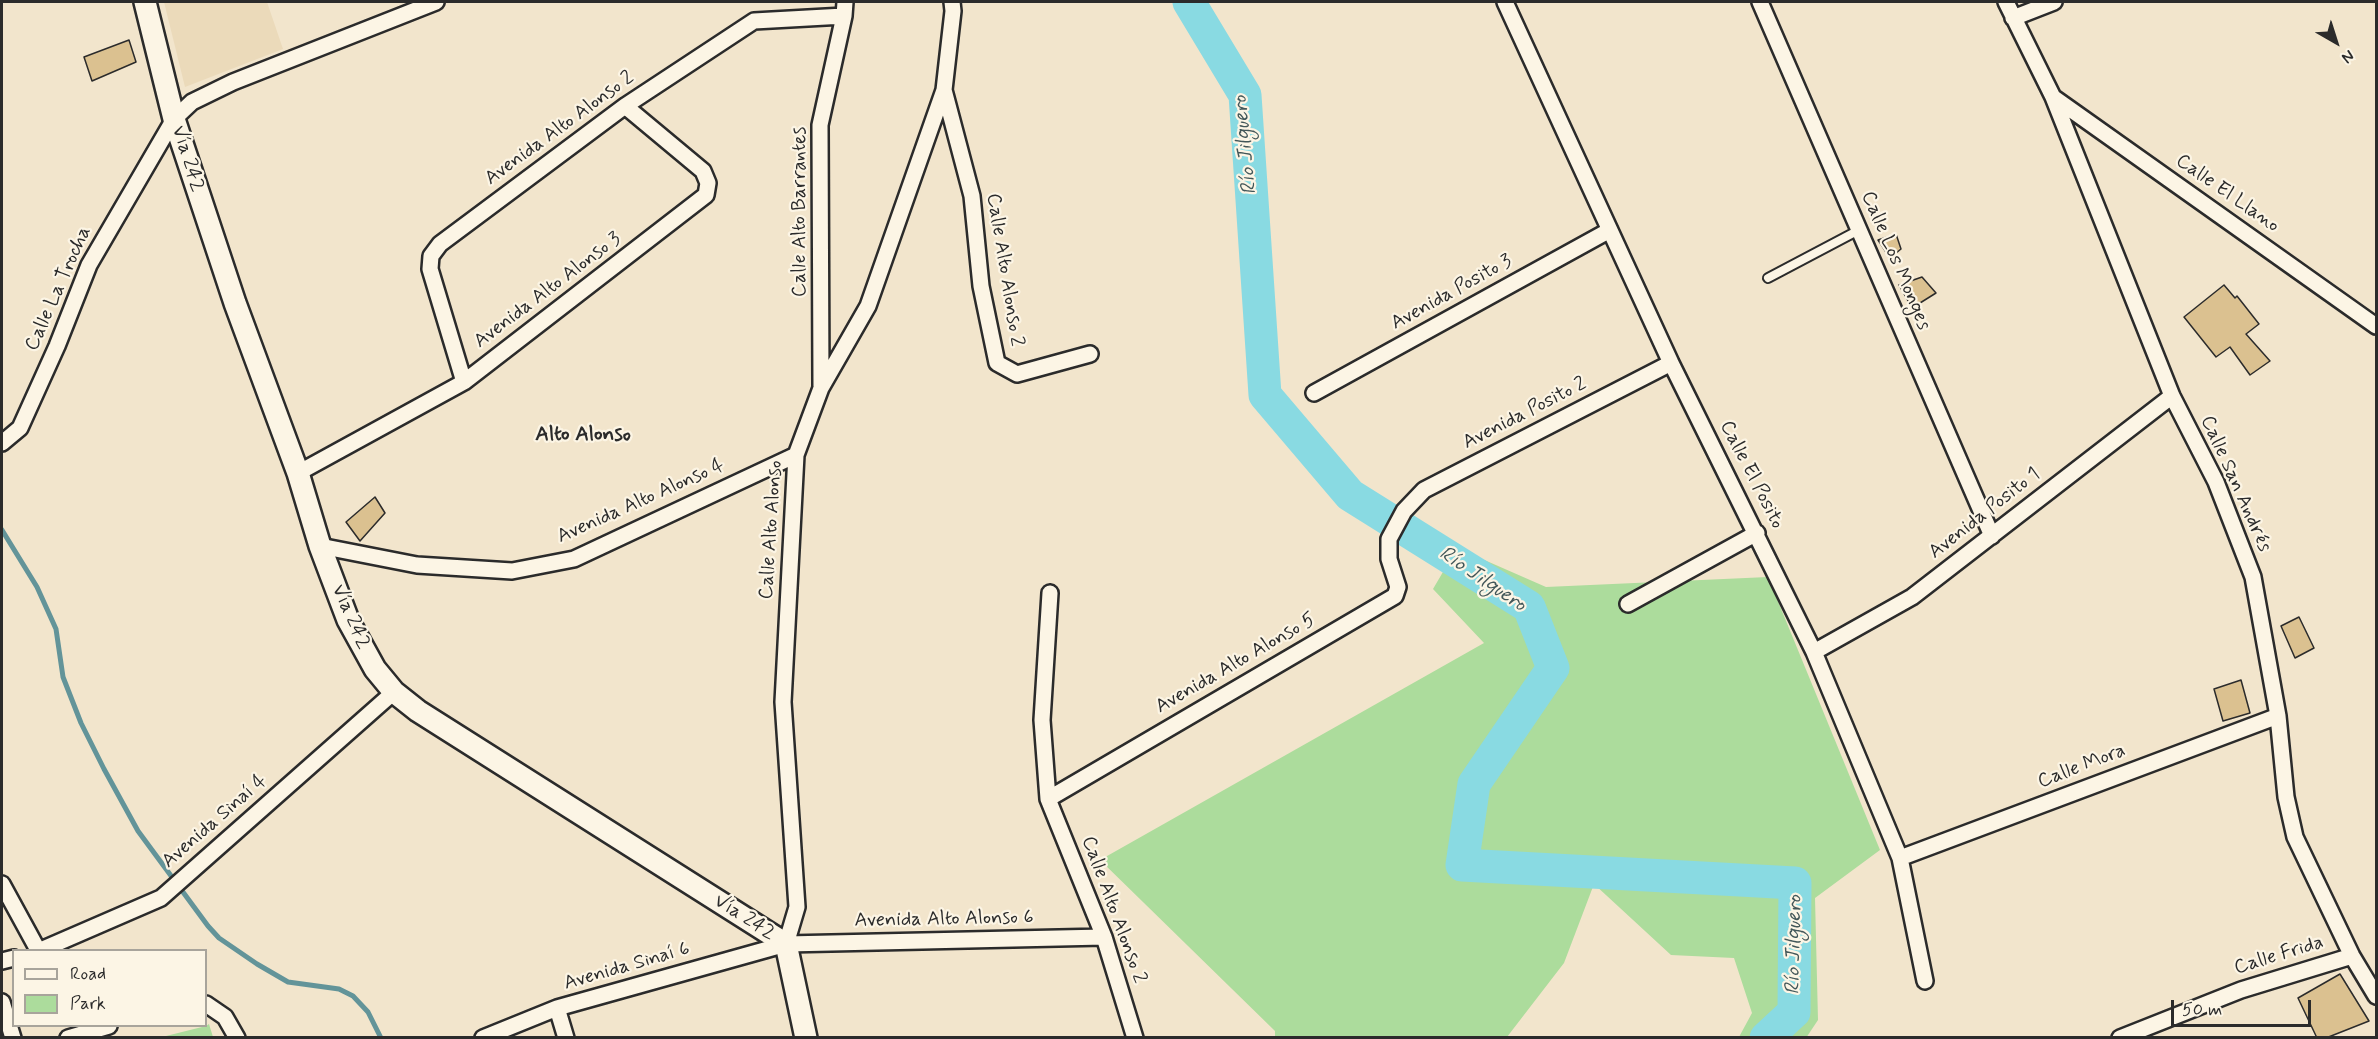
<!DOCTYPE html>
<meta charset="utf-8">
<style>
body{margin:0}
#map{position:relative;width:2378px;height:1039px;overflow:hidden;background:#f2e5cc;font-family:Mynerve,sans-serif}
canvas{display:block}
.frame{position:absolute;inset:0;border:3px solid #2b2b2b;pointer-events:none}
.legend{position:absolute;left:12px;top:949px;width:195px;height:78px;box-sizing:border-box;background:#fcf5e5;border:2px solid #a8a49b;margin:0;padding:8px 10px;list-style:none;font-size:18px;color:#2b2b2b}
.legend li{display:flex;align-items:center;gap:12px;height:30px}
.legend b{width:30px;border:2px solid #a8a49b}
.north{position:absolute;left:2306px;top:12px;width:60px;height:60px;-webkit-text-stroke:4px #fcf5e5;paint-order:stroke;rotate:141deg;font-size:16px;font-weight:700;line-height:24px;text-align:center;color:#2b2b2b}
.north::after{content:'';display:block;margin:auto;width:21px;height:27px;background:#2b2b2b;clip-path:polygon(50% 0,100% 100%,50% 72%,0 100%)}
.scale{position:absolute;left:2171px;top:1000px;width:140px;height:27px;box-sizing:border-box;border:3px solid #2b2b2b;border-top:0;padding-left:8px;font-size:18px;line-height:21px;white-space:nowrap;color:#2b2b2b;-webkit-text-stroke:4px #fcf5e5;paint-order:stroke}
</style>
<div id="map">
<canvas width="2378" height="1039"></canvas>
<div class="frame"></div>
<ul class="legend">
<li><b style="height:8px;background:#fcf5e5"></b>Road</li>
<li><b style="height:16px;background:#acdc9c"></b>Park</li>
</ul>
<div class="north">N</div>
<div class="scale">50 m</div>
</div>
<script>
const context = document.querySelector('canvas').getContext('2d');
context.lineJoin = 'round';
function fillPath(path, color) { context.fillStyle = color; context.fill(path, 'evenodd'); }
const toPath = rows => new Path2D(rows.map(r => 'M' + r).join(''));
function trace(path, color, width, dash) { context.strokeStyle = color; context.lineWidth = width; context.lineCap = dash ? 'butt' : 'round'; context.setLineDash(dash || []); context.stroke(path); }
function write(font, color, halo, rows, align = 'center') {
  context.font = font + ' Mynerve,sans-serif'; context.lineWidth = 4.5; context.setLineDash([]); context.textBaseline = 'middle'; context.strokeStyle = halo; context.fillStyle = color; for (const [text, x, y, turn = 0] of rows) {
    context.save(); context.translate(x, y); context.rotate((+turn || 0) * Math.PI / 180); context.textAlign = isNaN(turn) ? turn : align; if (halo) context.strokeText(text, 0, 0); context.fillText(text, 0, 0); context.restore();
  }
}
fillPath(toPath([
 [164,2,267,2,283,49,185,87]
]), '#ebdaba');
fillPath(toPath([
 [1457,548,1546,587,1768,577,1880,850,1815,898,1818,1020,1806,1038,1739,1037,1752,1013,1734,958,1671,955,1594,884,1564,963,1507,1037,1275,1037,1275,1031,1100,860,1484,643,1433,589],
 [209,1024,213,1037,162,1037,206,1026]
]), '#acdc9c');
trace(toPath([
 [2,530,37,587,56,629,63,677,81,723,104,769,138,831,208,926,219,938,257,964,288,982,339,989,353,996,368,1012,381,1038]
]), '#639499', 5);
trace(toPath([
 [1189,2,1245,95,1265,395,1350,495,1529,607,1553,668,1474,784,1462,865,1795,883,1794,1012,1766,1038]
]), '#89dae2', 33);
const building = toPath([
 [129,40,136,62,92,81,84,57,129,40],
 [1896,234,1901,249,1890,258,1878,240,1896,234],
 [1922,277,1936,293,1912,308,1899,285,1922,277],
 [2224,285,2235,298,2237,296,2259,324,2246,334,2270,361,2250,375,2230,347,2216,357,2184,317,2224,285],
 [375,497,385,513,360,541,346,522,375,497],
 [2299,617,2314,648,2295,658,2281,626,2299,617],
 [2241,680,2250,713,2223,721,2214,689,2241,680],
 [2340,974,2369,1021,2326,1038,2317,1038,2298,998,2340,974]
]);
fillPath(building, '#dbc190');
trace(building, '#2b2b2b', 1.5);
const service = toPath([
 [1768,278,1859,230]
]);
const minor = toPath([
 [1505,2,1671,363,1814,652,1900,858,1925,981],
 [1760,2,1992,536],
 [2006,2,2053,97,2172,396,2216,482,2253,577,2278,716,2286,797,2295,837,2352,956,2376,996],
 [2013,18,2054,2],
 [944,90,972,196,981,286,997,363,1017,374,1090,354],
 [2053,97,2376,326],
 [464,382,430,269,431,256,440,244,625,106,754,21,844,16],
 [821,386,820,125,844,16,845,2],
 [1314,393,1610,230],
 [2,443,20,428,57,346,89,265,174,119,192,102,233,82,436,2],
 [298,473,464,382,706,195,708,183,703,171,625,106],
 [320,546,417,565,512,571,574,559,796,455],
 [1050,593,1042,720,1048,799,1104,937,1135,1038],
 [1628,604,1757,533],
 [1814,652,1912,597,2172,396],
 [1048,799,1395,596,1398,587,1389,559,1389,539,1404,511,1424,490,1671,363],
 [1900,858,2278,716],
 [2,884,38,950],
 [786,944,797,907,783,702,796,455,821,388,868,306,944,90,953,11,952,2],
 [41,950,161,898,394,692],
 [2,961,14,958],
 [2,1002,13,1038],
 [206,1004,225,1017,237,1038],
 [557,1008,566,1038],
 [68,1038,109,1026],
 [483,1038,557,1008,786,944,1104,937],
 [2120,1038,2241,990,2352,956]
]);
const secondary = toPath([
 [145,2,174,119,235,303,298,473,320,546,348,620,375,669,394,692,418,711,786,944,806,1038]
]);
trace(service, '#2b2b2b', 12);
trace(minor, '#2b2b2b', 20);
trace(secondary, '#2b2b2b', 26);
trace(service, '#fcf5e5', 8);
trace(minor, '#fcf5e5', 15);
trace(secondary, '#fcf5e5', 21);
write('20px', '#2b2b2b', '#fcf5e5', [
 ["Avenida Alto Alonso 2",560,129,-36],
 ["Vía 242",187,159,72],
 ["Calle El Llano",2227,194,35],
 ["Calle Alto Barrantes",801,212,-90],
 ["Calle Los Monges",1895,261,67],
 ["Calle Alto Alonso 2",1004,270,81],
 ["Calle La Trocha",59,289,-66],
 ["Avenida Alto Alonso 3",548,291,-37],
 ["Avenida Posito 3",1452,293,-29],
 ["Avenida Posito 2",1525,414,-27],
 ["Calle El Posito",1751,475,63],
 ["Calle San Andrés",2235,484,66],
 ["Avenida Alto Alonso 4",641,502,-24],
 ["Avenida Posito 1",1985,514,-38],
 ["Calle Alto Alonso",772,530,-86],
 ["Vía 242",350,617,66],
 ["Avenida Alto Alonso 5",1236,664,-30],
 ["Calle Mora",2082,767,-21],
 ["Avenida Sinaí 4",215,822,-41],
 ["Calle Alto Alonso 2",1113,910,70],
 ["Vía 242",744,918,32],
 ["Avenida Alto Alonso 6",944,920,-1],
 ["Calle Frida",2279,956,-17],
 ["Avenida Sinaí 6",627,967,-16]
]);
write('italic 21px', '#425759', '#fcf5e5', [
 ["Río Jilguero",1246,145,-96],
 ["Río Jilguero",1482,580,34],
 ["Río Jilguero",1795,945,-89]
]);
write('bold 21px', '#2b2b2b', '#fcf5e5', [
 ["Alto Alonso",583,436]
]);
</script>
